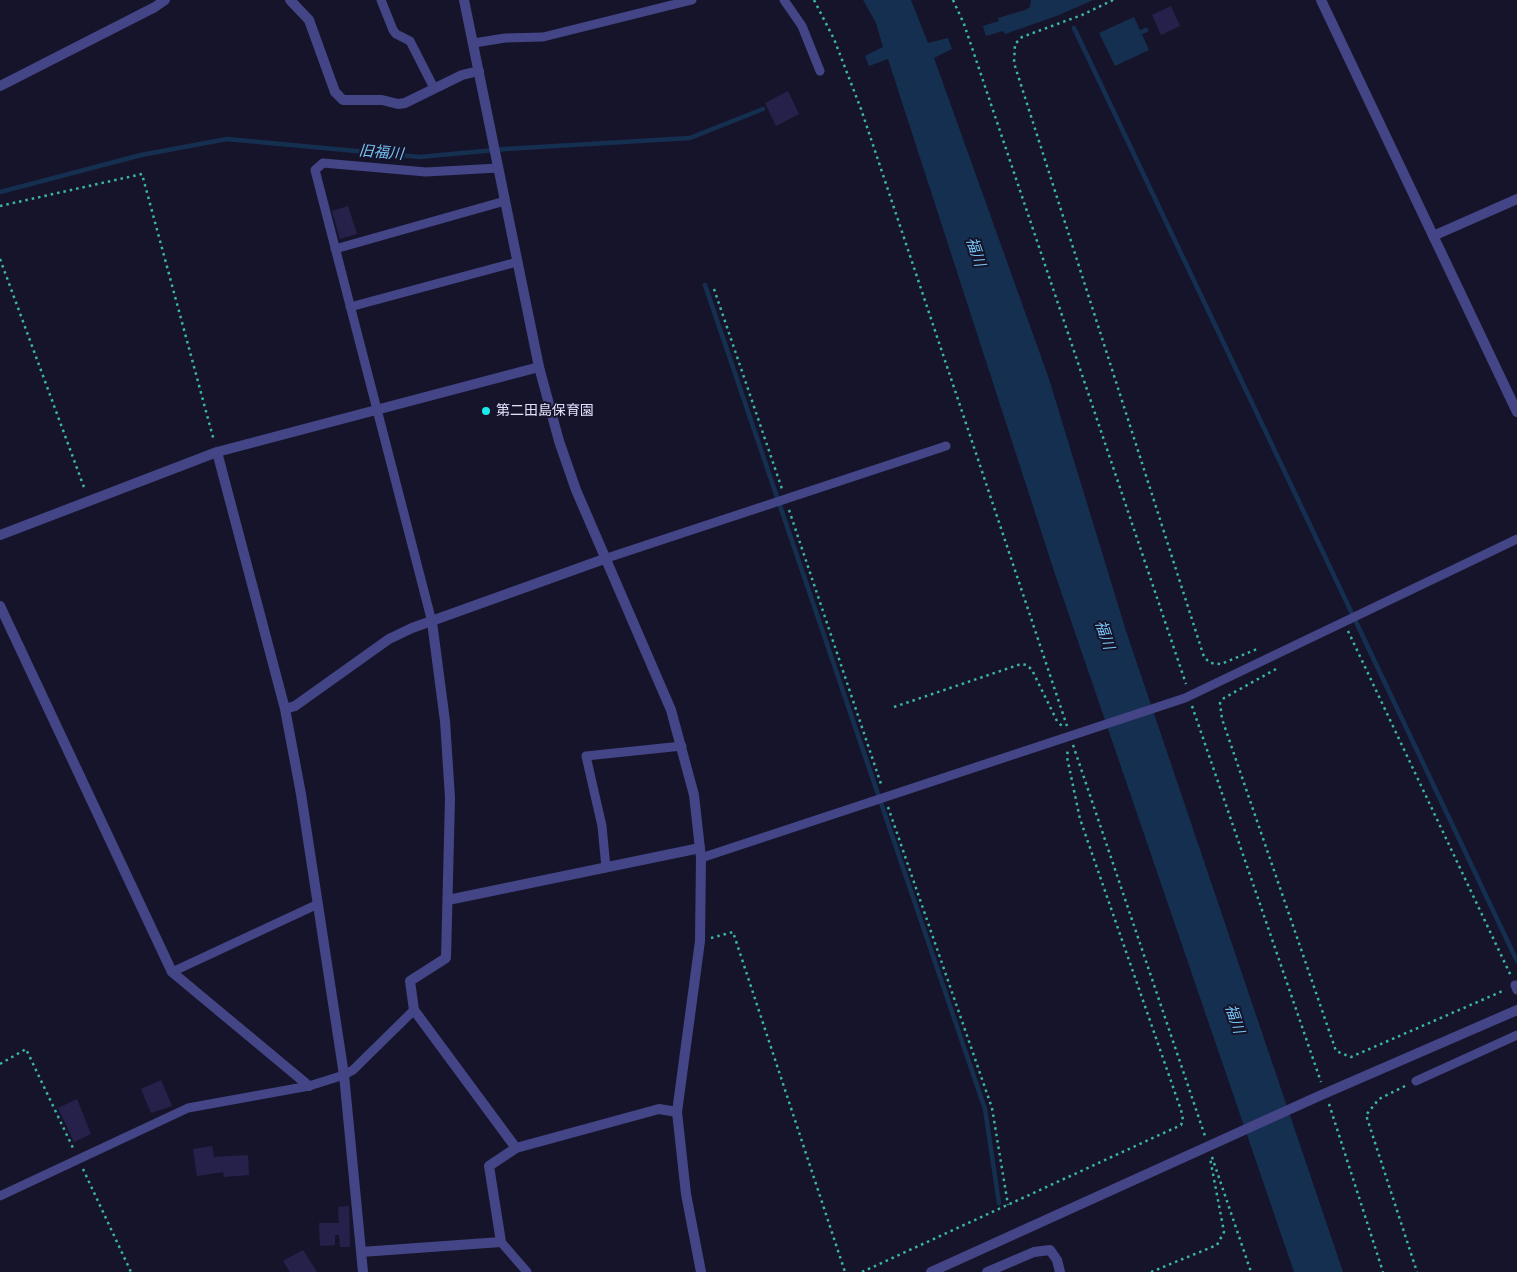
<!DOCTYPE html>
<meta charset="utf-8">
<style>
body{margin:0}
canvas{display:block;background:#16142b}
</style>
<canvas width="1517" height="1272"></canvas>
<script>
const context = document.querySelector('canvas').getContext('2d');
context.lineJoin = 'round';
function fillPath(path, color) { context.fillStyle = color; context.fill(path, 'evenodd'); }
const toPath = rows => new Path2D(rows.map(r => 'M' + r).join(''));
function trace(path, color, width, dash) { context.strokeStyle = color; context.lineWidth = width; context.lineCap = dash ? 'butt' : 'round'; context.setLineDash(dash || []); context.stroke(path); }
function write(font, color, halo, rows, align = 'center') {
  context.font = font + ' "Fira Sans Condensed","Noto Sans JP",sans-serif'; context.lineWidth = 4; context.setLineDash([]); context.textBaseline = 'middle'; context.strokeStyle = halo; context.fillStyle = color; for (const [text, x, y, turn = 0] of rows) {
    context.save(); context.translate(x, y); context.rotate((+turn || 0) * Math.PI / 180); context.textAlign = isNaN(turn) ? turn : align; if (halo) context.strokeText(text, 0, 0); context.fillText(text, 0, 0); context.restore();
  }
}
fillPath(toPath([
 [863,0,911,0,928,43,948,38,952,49,934,58,1049,379,1126,631,1343,1272,1294,1272,1055,574,888,59,869,66,865,56,883,47,876,23],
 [1031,0,1093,0,1059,15,1005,34,1003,31,986,36,983,26,999,21,998,18,1025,10,1030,7],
 [1134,17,1149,50,1115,66,1099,33]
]), '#142f4f');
trace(toPath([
 [1074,28,1517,961],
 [1137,34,1146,30],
 [0,192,141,155,227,139,420,157,505,149,690,138,763,109],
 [705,285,985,1109,999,1203]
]), '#142f4f', 4.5);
fillPath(toPath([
 [1171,6,1180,26,1161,35,1152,15],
 [788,91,799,114,776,126,765,103],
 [348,206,357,234,340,239,332,211],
 [161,1080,172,1106,151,1113,141,1089],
 [77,1099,91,1134,74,1142,58,1108],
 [212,1146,214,1157,248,1155,249,1175,224,1177,223,1172,197,1176,193,1149],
 [349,1206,350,1247,340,1247,339,1235,335,1235,335,1245,320,1246,319,1223,339,1223,338,1207],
 [303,1250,317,1272,290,1272,283,1261]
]), '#26214a');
trace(toPath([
 [814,0,834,39,861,109,1067,726],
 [953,0,964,24,1186,684],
 [1113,0,1082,15,1022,37,1015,44,1014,63,1204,657,1210,663,1221,664,1257,649],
 [0,206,142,174,214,441],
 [0,259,85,490],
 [714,289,782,489],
 [789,510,882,787],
 [1348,631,1511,976],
 [1276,669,1224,698,1220,703,1222,719,1336,1051,1351,1057,1505,990],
 [1192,706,1321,1082],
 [894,707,1021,664,1027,665,1032,670,1057,721,1062,726],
 [1073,745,1205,1136],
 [888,807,992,1108,1008,1205],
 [711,938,733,932,845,1272],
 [0,1064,26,1049,73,1148],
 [1405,1086,1379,1099,1366,1115,1417,1272],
 [1329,1104,1383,1272],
 [1212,1157,1251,1272],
 [83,1169,131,1272],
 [862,1272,1181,1125,1183,1120,1181,1110,1080,819,1067,757,1068,748],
 [1151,1272,1217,1245,1224,1232,1210,1158]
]), '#3bb5a4', 2.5, [2.5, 4]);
trace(toPath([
 [381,0,393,30,396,34,410,41,434,88],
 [784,0,802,26,820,71],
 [474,43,505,38,543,37,692,0],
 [335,249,505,201],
 [350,307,517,262],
 [607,558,946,446],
 [432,622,315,170,323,163,426,172,498,168],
 [701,858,1185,698,1517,539],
 [606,868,602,826,586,756,682,746],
 [172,972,318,904],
 [1515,985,1517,990],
 [1416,1081,1517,1035],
 [0,1196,188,1108,309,1086,344,1075,353,1070,414,1010],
 [501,1242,527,1272]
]), '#434586', 9);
trace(toPath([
 [290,0,309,20,335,92,343,100,382,100,398,104,405,103,462,75,479,71],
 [1321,0,1517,412],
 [0,86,155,7,165,0],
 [1433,236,1517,199],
 [217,452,285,709,301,794,344,1075,363,1272],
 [0,535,217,452,539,367],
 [0,606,172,972,309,1086],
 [432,622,445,721,450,798,446,958,410,981,414,1010,516,1148],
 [285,709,295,706,389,639,412,628,607,558],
 [448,900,700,848],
 [361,1252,501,1242,489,1166,516,1148,659,1109,677,1112],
 [987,1272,1034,1252,1050,1250,1057,1260,1060,1272]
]), '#434586', 10);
trace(toPath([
 [464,0,539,367,559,441,576,490,671,710,694,795,701,858,700,941,677,1112,686,1194,701,1272],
 [931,1272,1319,1096,1517,1010]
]), '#434586', 10);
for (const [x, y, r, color] of [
 [486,411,5,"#1be9ed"]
]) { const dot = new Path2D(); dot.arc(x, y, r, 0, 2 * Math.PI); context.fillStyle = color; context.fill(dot); trace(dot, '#16142b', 2); }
write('14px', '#e1e0fd', '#16142b', [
 ["第二田島保育園",496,411]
], 'left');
write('italic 15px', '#76c4f4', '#16142b', [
 ["旧福川",381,153,5],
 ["福川",975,252,71],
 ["福川",1104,635,71],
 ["福川",1234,1019,71]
]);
</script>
